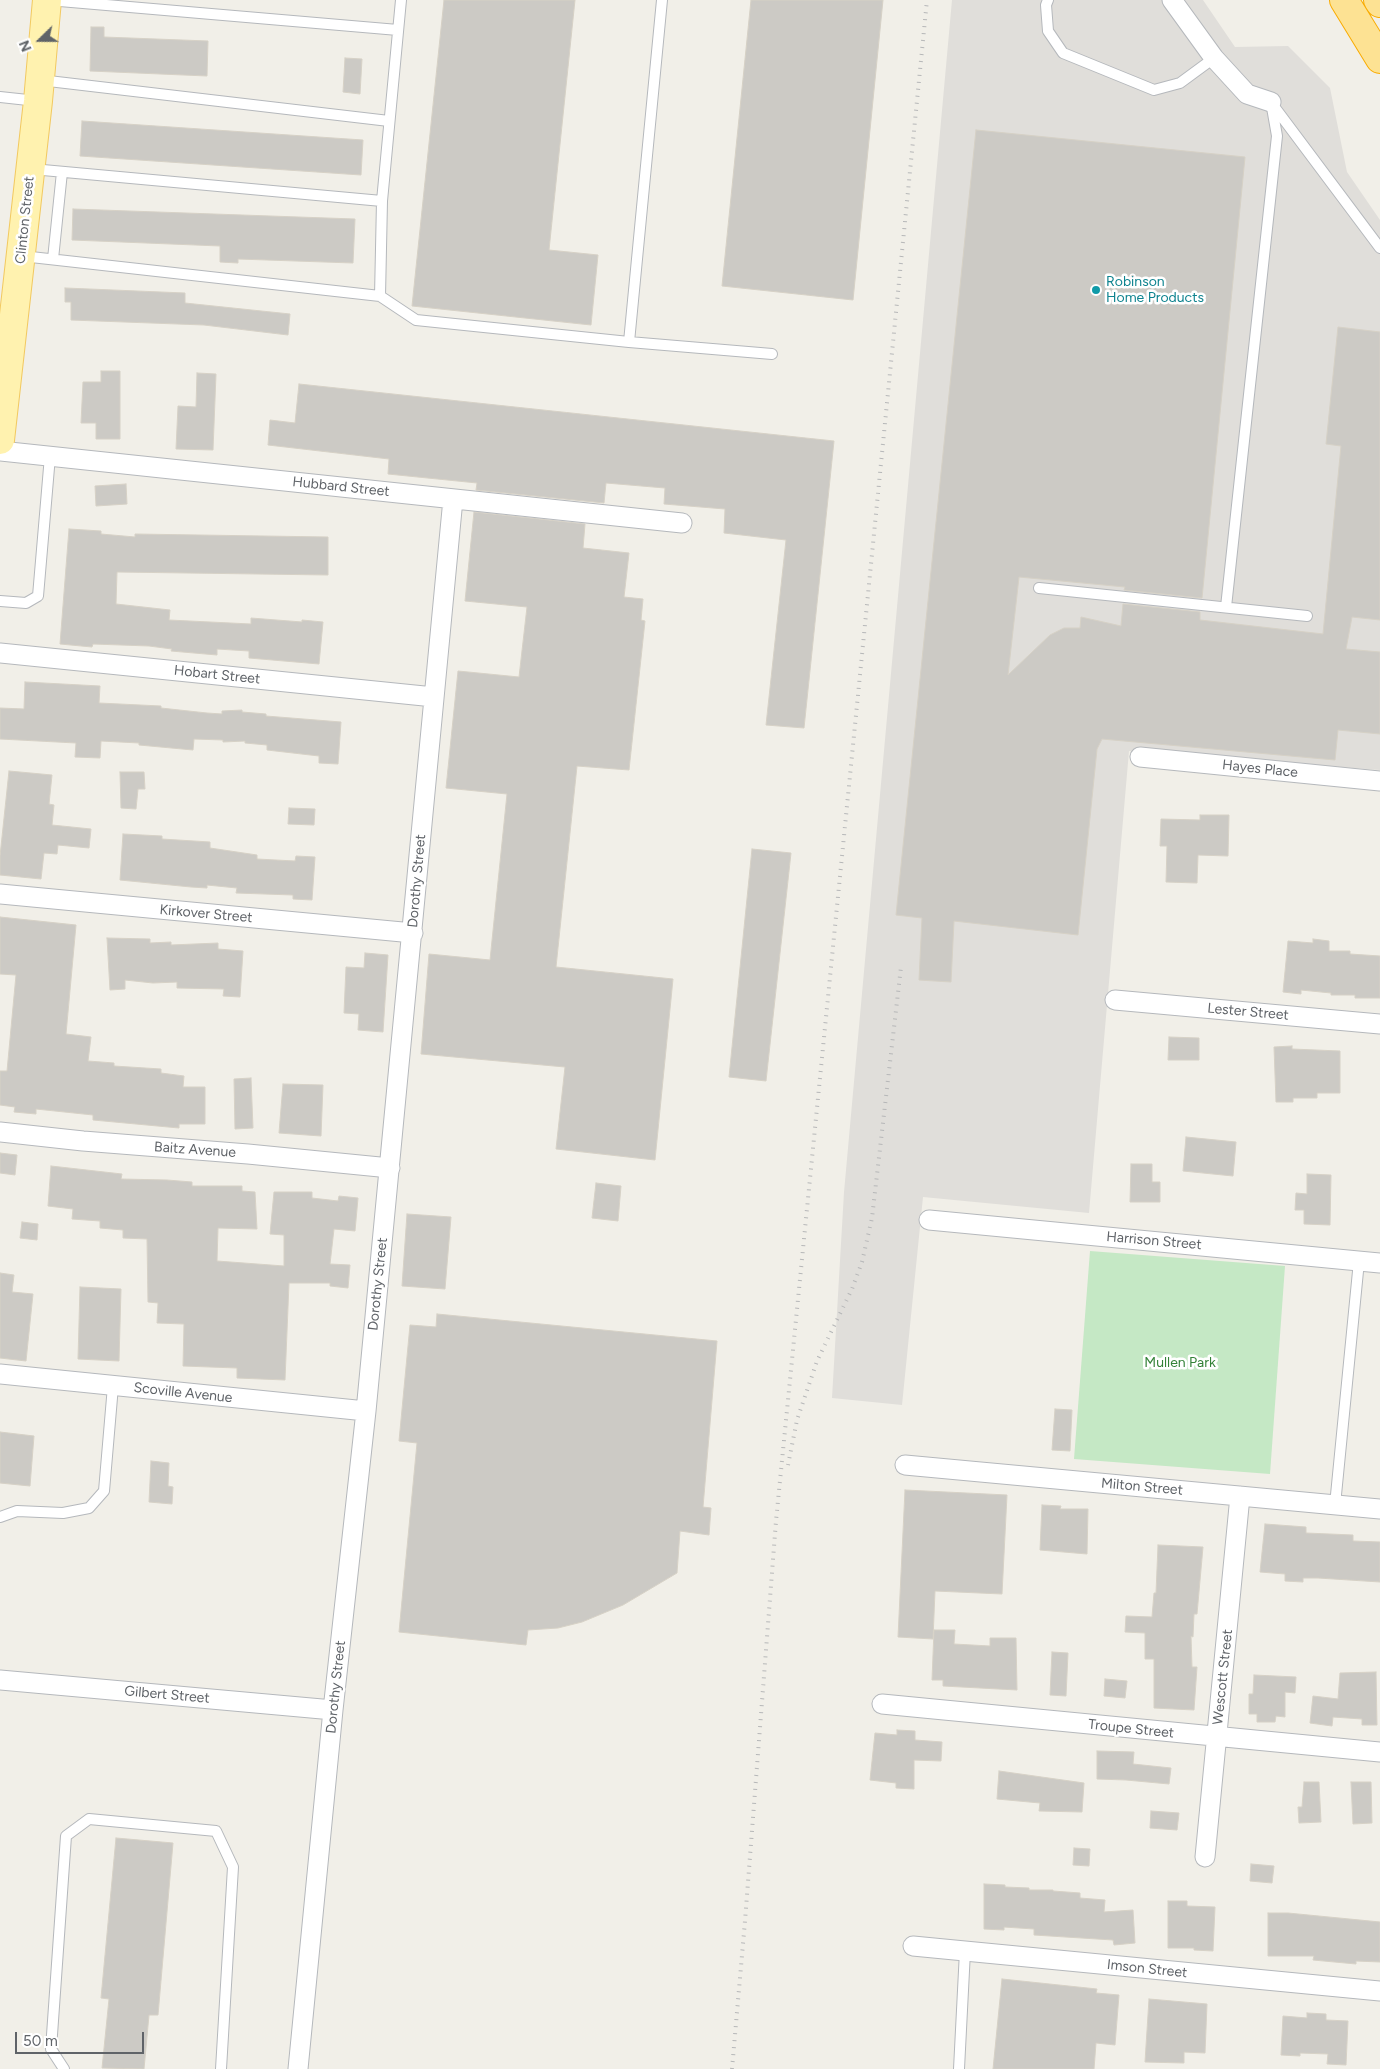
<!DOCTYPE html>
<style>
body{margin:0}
#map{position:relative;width:1380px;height:2069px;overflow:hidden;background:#f1efe8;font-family:Figtree,sans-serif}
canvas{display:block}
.north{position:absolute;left:15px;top:15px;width:50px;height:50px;-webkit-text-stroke:4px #fff;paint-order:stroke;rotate:248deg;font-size:14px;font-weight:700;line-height:20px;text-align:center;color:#5f6368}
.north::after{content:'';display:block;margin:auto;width:18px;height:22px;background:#5f6368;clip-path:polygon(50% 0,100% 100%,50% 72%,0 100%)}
.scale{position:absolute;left:15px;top:2032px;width:129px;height:22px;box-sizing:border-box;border:2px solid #5f6368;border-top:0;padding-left:6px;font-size:15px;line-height:18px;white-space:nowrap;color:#5f6368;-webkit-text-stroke:4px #fff;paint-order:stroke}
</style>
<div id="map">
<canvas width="1380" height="2069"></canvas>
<div class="north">N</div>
<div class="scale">50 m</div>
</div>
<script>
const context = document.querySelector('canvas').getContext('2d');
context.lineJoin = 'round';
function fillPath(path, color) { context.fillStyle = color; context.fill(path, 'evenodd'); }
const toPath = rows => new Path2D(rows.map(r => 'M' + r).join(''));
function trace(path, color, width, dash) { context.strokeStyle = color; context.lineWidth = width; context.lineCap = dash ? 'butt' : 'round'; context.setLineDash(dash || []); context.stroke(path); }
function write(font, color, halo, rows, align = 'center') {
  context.font = font + ' Figtree,sans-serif'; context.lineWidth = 5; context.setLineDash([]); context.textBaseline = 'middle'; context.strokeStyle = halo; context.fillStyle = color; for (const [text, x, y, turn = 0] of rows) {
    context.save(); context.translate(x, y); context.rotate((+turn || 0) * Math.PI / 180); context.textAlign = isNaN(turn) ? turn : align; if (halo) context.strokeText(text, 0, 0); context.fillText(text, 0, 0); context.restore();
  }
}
fillPath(toPath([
 [952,0,1203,0,1235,47,1288,46,1330,88,1347,172,1380,220,1380,770,1129,751,1089,1213,923,1197,902,1405,832,1398,844,1192]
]), '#e0deda');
fillPath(toPath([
 [1090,1251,1285,1266,1270,1474,1074,1459]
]), '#c5e8c5');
const building = toPath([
 [444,0,575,0,549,250,598,255,591,325,412,306,444,0],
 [751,0,883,0,853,300,722,286,751,0],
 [91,27,104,27,104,37,208,41,207,76,90,71,91,27],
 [345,58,362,59,360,94,343,92,345,58],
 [82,121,363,140,361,175,80,156,82,121],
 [976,130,1245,157,1202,598,1124,590,1125,587,1019,577,1008,675,1050,635,1064,628,1080,628,1081,617,1121,626,1123,604,1200,612,1200,620,1323,634,1341,446,1326,444,1338,327,1380,332,1380,620,1352,617,1346,649,1380,652,1380,734,1338,730,1335,760,1102,739,1097,749,1078,935,954,921,951,982,919,980,922,918,896,915,976,130],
 [73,209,355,219,353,263,238,259,238,263,220,262,220,246,72,240,73,209],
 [65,288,185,293,185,303,290,314,288,335,204,325,71,320,71,302,65,302,65,288],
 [101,371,120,371,120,439,96,439,96,423,81,423,83,382,101,382,101,371],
 [197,373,216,374,213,450,176,449,178,406,196,407,197,373],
 [299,384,834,441,804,728,766,725,786,540,724,533,725,509,664,504,665,488,606,483,604,503,476,490,477,483,388,474,389,459,268,445,270,420,295,423,299,384],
 [126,484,127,504,96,506,95,486,126,484],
 [474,512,585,524,583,548,629,553,624,597,643,599,641,620,645,621,629,770,577,766,556,967,673,979,655,1160,556,1149,565,1067,421,1054,429,954,490,960,507,794,446,788,458,671,519,677,527,607,465,601,474,512],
 [69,529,101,531,101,534,135,537,135,534,328,537,328,575,117,572,116,604,170,610,169,620,251,624,251,618,302,622,302,620,323,622,319,664,249,658,249,651,217,649,217,655,171,651,172,649,149,646,93,644,92,647,60,644,69,529],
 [25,682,100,686,99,703,161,706,161,708,207,713,222,714,222,711,242,710,242,712,266,714,266,716,341,722,338,764,319,763,319,756,267,750,267,745,245,743,245,741,223,742,223,740,194,739,193,750,139,745,139,743,101,741,100,758,75,757,76,743,0,739,0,708,24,709,25,682],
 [9,771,52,775,49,804,54,805,52,825,91,829,89,848,58,845,57,854,44,853,41,879,0,875,0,856,9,771],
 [120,772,144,772,145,789,138,789,136,809,121,808,120,772],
 [289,808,315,809,314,825,288,824,289,808],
 [1200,815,1229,815,1228,856,1198,855,1197,883,1166,882,1167,846,1160,846,1161,819,1200,820,1200,815],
 [123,834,162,836,162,839,210,842,210,848,257,855,257,859,295,861,296,856,315,857,312,900,293,899,293,895,236,893,237,888,207,885,207,888,191,887,120,880,123,834],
 [752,849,791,853,766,1081,729,1077,752,849],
 [0,917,76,925,66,1034,91,1037,88,1061,114,1063,114,1066,161,1069,161,1073,184,1076,183,1087,205,1087,205,1124,179,1124,179,1128,93,1120,93,1115,36,1109,36,1114,14,1112,15,1107,0,1105,0,1071,7,1071,16,975,0,974,0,917],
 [107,938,150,939,150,943,171,942,171,945,218,943,218,949,243,951,240,997,223,996,224,989,177,988,177,982,153,983,125,980,125,989,110,990,107,938],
 [1313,939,1329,941,1329,951,1350,951,1350,954,1380,956,1380,998,1355,998,1355,995,1331,995,1331,993,1301,990,1301,994,1283,992,1288,941,1313,943,1313,939],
 [365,953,388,955,383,1032,358,1030,359,1014,344,1013,346,967,364,968,365,953],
 [1169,1037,1199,1038,1199,1060,1168,1060,1169,1037],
 [1292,1046,1292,1049,1340,1051,1340,1093,1317,1093,1317,1098,1293,1098,1293,1102,1276,1102,1274,1047,1292,1046],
 [251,1078,253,1128,235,1129,234,1079,251,1078],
 [283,1084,323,1085,321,1136,279,1133,283,1084],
 [1186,1137,1236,1142,1233,1176,1183,1171,1186,1137],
 [0,1153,17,1155,15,1175,0,1173,0,1153],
 [1131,1164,1152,1164,1152,1182,1160,1182,1160,1202,1130,1202,1131,1164],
 [51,1166,122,1174,121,1179,167,1180,192,1182,192,1186,242,1186,242,1191,255,1192,257,1229,218,1228,217,1261,284,1266,284,1235,270,1234,274,1192,312,1192,312,1198,338,1201,339,1196,358,1198,355,1231,334,1229,330,1264,350,1265,348,1288,330,1286,330,1283,289,1283,285,1380,237,1378,237,1368,183,1366,184,1324,157,1323,158,1303,148,1302,147,1239,123,1238,123,1230,100,1228,100,1221,72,1219,73,1209,48,1206,51,1166],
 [1307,1174,1331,1175,1330,1225,1304,1224,1304,1210,1295,1210,1296,1193,1307,1194,1307,1174],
 [596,1183,621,1186,618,1221,592,1218,596,1183],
 [407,1214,451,1217,445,1289,402,1286,407,1214],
 [22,1222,38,1224,37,1240,20,1238,22,1222],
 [0,1273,14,1275,12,1292,33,1294,26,1361,0,1358,0,1273],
 [80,1287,121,1289,119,1361,78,1359,80,1287],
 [437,1314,717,1341,703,1507,711,1508,709,1535,680,1531,677,1573,623,1605,582,1622,558,1628,528,1630,526,1645,399,1632,417,1443,399,1441,410,1325,436,1327,437,1314],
 [1055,1409,1072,1410,1070,1451,1052,1450,1055,1409],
 [0,1432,34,1436,30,1486,0,1483,0,1432],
 [151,1461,169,1463,168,1486,173,1487,172,1504,149,1502,151,1461],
 [905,1490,1007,1495,1002,1594,935,1591,933,1639,898,1637,905,1490],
 [1042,1505,1061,1506,1060,1509,1088,1509,1087,1554,1040,1550,1042,1505],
 [1265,1524,1306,1527,1306,1533,1353,1535,1353,1541,1380,1542,1380,1582,1318,1578,1303,1578,1303,1582,1285,1581,1285,1574,1260,1572,1265,1524],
 [1158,1545,1203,1547,1197,1614,1194,1614,1193,1637,1191,1636,1192,1667,1197,1667,1194,1710,1154,1708,1154,1659,1145,1659,1145,1633,1125,1632,1126,1616,1152,1617,1154,1593,1156,1593,1158,1545],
 [934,1630,955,1630,954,1644,990,1646,990,1638,1016,1638,1017,1690,943,1686,943,1680,932,1680,934,1630],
 [1052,1652,1068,1653,1066,1696,1050,1695,1052,1652],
 [1376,1672,1377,1725,1362,1725,1362,1719,1333,1717,1332,1726,1310,1723,1313,1696,1338,1699,1340,1673,1376,1672],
 [1254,1675,1296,1677,1295,1693,1285,1692,1285,1717,1276,1716,1275,1722,1257,1722,1257,1714,1249,1714,1249,1694,1253,1694,1254,1675],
 [1105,1679,1127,1681,1125,1698,1104,1696,1105,1679],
 [897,1730,915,1731,915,1740,942,1742,941,1761,914,1760,914,1789,896,1788,896,1783,870,1780,875,1733,897,1735,897,1730],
 [1097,1751,1134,1752,1133,1764,1171,1768,1169,1784,1126,1780,1097,1779,1097,1751],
 [999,1771,1084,1783,1082,1812,1039,1811,1040,1803,997,1799,999,1771],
 [1304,1782,1319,1782,1321,1822,1299,1823,1298,1807,1302,1807,1304,1782],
 [1351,1782,1371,1782,1372,1823,1353,1824,1351,1782],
 [1151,1811,1179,1813,1177,1830,1150,1828,1151,1811],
 [116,1838,173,1843,158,2015,149,2015,144,2069,102,2068,109,1999,101,1998,116,1838],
 [1074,1848,1090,1849,1089,1866,1073,1865,1074,1848],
 [1251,1864,1274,1866,1272,1883,1250,1881,1251,1864],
 [984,1884,1005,1885,1005,1887,1029,1888,1029,1890,1053,1890,1053,1891,1080,1893,1080,1898,1105,1900,1104,1912,1133,1910,1135,1943,1114,1945,1113,1940,1034,1935,1034,1929,1004,1927,1004,1930,984,1929,984,1884],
 [1168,1901,1187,1901,1187,1906,1215,1907,1213,1951,1194,1950,1194,1948,1168,1948,1168,1901],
 [1268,1913,1288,1913,1380,1922,1380,1962,1356,1961,1356,1964,1313,1960,1314,1956,1268,1956,1268,1913],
 [1002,1979,1097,1989,1096,1993,1119,1995,1115,2045,1096,2043,1094,2069,993,2069,1002,1979],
 [1149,1999,1207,2004,1205,2053,1184,2052,1184,2063,1145,2062,1149,1999],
 [1307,2013,1326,2014,1326,2020,1348,2021,1346,2065,1327,2064,1328,2054,1300,2053,1300,2056,1281,2055,1283,2016,1307,2018,1307,2013]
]);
fillPath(building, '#cccac5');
trace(building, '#d6d1c6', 1);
const service = toPath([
 [48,0,398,30],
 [662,0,629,342,772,354],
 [1048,0,1046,5,1048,31,1063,53,1154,90,1180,83,1214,58],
 [40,80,389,121],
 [0,97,37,101],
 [1273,105,1380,248],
 [32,169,382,201],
 [22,256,380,296,382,201,401,0],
 [53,259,62,172],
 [380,296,416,320,629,342],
 [1039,588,1307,616],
 [0,601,26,603,38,596,50,456],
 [1226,607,1277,136,1271,102],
 [1335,1505,1359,1261],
 [0,1517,17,1511,63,1513,89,1508,104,1491,113,1386],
 [64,2069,51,2049,66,1836,89,1819,216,1831,233,1867,221,2069],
 [959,2069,965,1951]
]);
const minor = toPath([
 [1172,0,1214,58,1247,94,1271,102],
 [0,451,682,523],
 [0,653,434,697],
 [1140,757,1380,781],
 [0,894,413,933],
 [1115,1000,1380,1024],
 [0,1132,83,1141,248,1154,390,1168],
 [929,1220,1380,1263],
 [0,1374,366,1411],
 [905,1465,1380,1509],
 [0,1680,333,1710],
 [882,1704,1380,1752],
 [1205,1857,1240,1496],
 [913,1946,1380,1991],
 [298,2069,333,1710,366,1411,453,499]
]);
const primary = toPath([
 [0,440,38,101,47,0]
]);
const motorway = toPath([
 [1344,0,1380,59],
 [1378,0,1380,3]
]);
trace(service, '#b5b8bc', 12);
trace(minor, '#b5b8bc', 21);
trace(primary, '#f2c960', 30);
trace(motorway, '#f9ab00', 30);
trace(service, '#fff', 10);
trace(minor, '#fff', 19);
trace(primary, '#fff2af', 28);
trace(motorway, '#fde293', 28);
trace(toPath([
 [788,1465,797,1420,817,1361,852,1289,862,1262,872,1218,901,967],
 [732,2069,745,1921,776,1521,927,0]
]), '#b6b7b8', 4, [1, 6]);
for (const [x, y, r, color] of [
 [1096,290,5,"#0f9aa8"]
]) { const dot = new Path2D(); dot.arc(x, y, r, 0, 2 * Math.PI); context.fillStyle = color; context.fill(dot); trace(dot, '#fff', 2); }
write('14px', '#5f6368', '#fff', [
 ["Clinton Street",25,220,-84],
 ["Hubbard Street",341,487,6],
 ["Hobart Street",217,675,6],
 ["Hayes Place",1260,769,6],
 ["Dorothy Street",417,881,-85],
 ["Kirkover Street",206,914,5],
 ["Lester Street",1248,1012,5],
 ["Baitz Avenue",195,1150,4],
 ["Harrison Street",1154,1241,5],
 ["Dorothy Street",378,1284,-84],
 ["Scoville Avenue",183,1393,6],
 ["Milton Street",1142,1487,5],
 ["Wescott Street",1223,1677,-84],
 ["Dorothy Street",336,1687,-84],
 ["Gilbert Street",167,1695,5],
 ["Troupe Street",1131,1729,6],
 ["Imson Street",1147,1969,6]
]);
write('14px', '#0d838f', '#fff', [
 ["Robinson",1106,282],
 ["Home Products",1106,298]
], 'left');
write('14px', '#348238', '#fff', [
 ["Mullen Park",1180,1363]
]);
</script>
